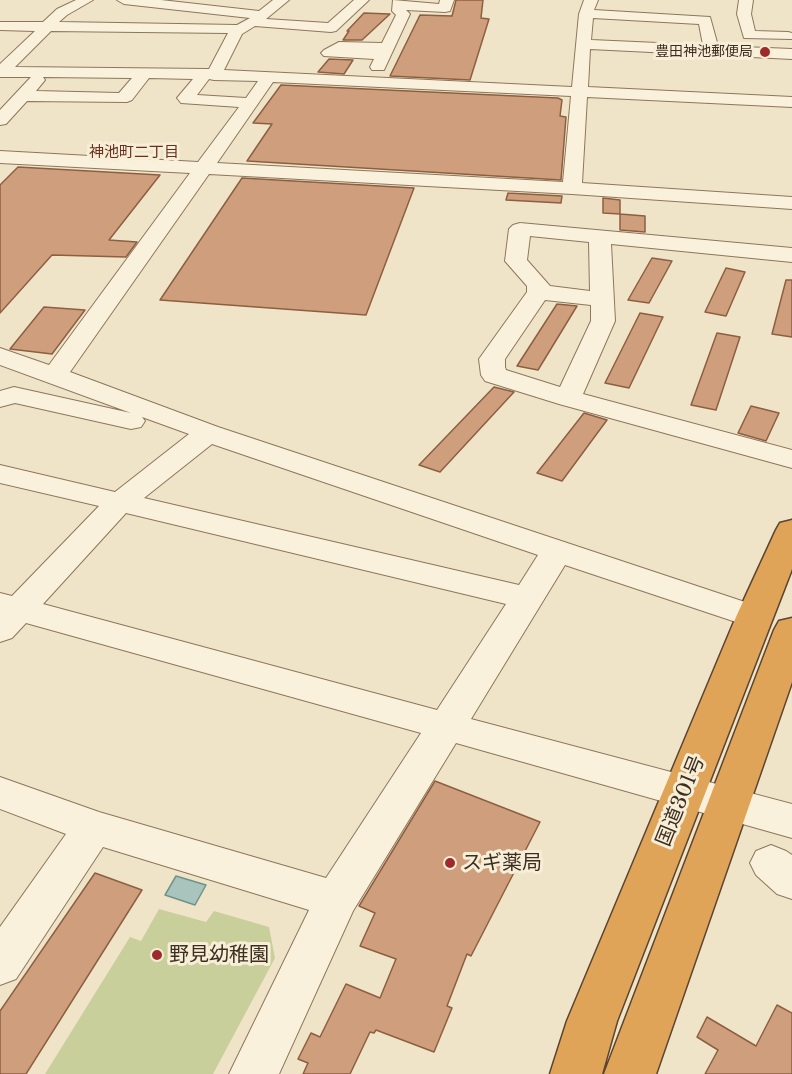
<!DOCTYPE html>
<meta charset="utf-8">
<style>
body{margin:0}
canvas{display:block;background:#f0e4c8}
</style>
<canvas width="792" height="1074"></canvas>
<script>
const context = document.querySelector('canvas').getContext('2d');
context.lineJoin = 'round';
function fillPath(path, color) { context.fillStyle = color; context.fill(path, 'evenodd'); }
const toPath = rows => new Path2D(rows.map(r => 'M' + r).join(''));
function trace(path, color, width, dash) { context.strokeStyle = color; context.lineWidth = width; context.lineCap = dash ? 'butt' : 'round'; context.setLineDash(dash || []); context.stroke(path); }
function write(font, color, halo, rows, align = 'center') {
  context.font = font + ' "Libre Baskerville","Noto Sans JP",serif'; context.lineWidth = 6; context.setLineDash([]); context.textBaseline = 'middle'; context.strokeStyle = halo; context.fillStyle = color; for (const [text, x, y, turn = 0] of rows) {
    context.save(); context.translate(x, y); context.rotate((+turn || 0) * Math.PI / 180); context.textAlign = isNaN(turn) ? turn : align; if (halo) context.strokeText(text, 0, 0); context.fillText(text, 0, 0); context.restore();
  }
}
fillPath(toPath([
 [159,909,206,922,214,911,269,927,275,958,213,1074,45,1074,130,937,141,941]
]), '#c9cf9b');
const water = toPath([
 [176,876,206,885,195,905,165,895,176,876]
]);
fillPath(water, '#a9c4bc');
trace(water, '#6f938a', 1.5);
const building = toPath([
 [456,0,483,0,481,18,489,19,470,80,390,76,420,15,452,16,456,0],
 [364,13,390,14,362,40,343,40,349,31,347,31,364,13],
 [329,59,353,60,344,74,318,72,329,59],
 [281,85,558,98,562,100,560,116,566,117,561,180,247,161,272,124,253,123,281,85],
 [18,167,160,175,109,240,137,242,126,257,52,255,0,313,0,185,18,167],
 [242,178,414,188,366,315,160,300,242,178],
 [508,193,562,196,561,203,506,200,508,193],
 [603,198,620,200,620,214,603,213,603,198],
 [620,214,645,216,645,232,620,230,620,214],
 [652,258,672,261,649,303,628,300,652,258],
 [726,268,745,272,726,316,705,312,726,268],
 [786,280,792,280,792,337,772,334,786,280],
 [557,304,577,306,538,370,517,366,557,304],
 [44,307,85,310,52,354,10,349,44,307],
 [640,313,663,317,629,388,605,383,640,313],
 [717,333,740,337,716,410,691,405,717,333],
 [494,387,514,392,440,472,419,465,494,387],
 [751,406,779,413,766,441,738,433,751,406],
 [584,413,607,420,562,481,537,473,584,413],
 [435,781,540,822,471,956,467,954,447,1006,452,1008,434,1052,376,1030,374,1033,370,1032,350,1074,303,1074,308,1063,298,1059,311,1033,320,1037,346,984,380,998,396,959,360,946,375,913,359,906,435,781],
 [95,873,142,890,26,1074,0,1074,0,1011,95,873],
 [777,1005,792,1013,792,1074,705,1074,718,1050,697,1037,707,1017,756,1046,777,1005]
]);
fillPath(building, '#cf9f7d');
trace(building, '#8d5f41', 1.5);
const minor = toPath([
 [76,0,93,0,67,15,59,22,237,25,250,18,124,4,117,0,161,0,259,11,273,0,289,0,266,19,328,23,354,0,369,0,336,31,331,32,255,26,242,34,224,70,572,87,579,14,584,0,598,0,594,10,710,17,718,46,792,49,792,59,590,49,588,87,792,97,792,107,587,97,582,183,792,197,792,209,572,194,209,174,70,372,218,427,766,609,771,617,766,625,754,628,565,565,471,719,792,804,792,838,456,743,353,911,279,1074,229,1074,309,910,103,847,16,979,0,985,0,927,66,834,0,809,0,777,99,812,326,878,421,733,26,623,12,638,0,642,0,593,12,596,99,506,0,483,0,465,115,492,189,434,142,417,145,421,141,427,131,429,15,403,0,407,0,391,14,387,131,413,0,365,0,348,49,365,190,173,0,163,0,151,198,162,239,107,181,103,177,98,193,79,149,78,132,100,127,102,27,101,6,124,0,125,0,110,31,77,0,77,0,64,35,31,0,30,0,22,43,22,57,9,76,0],
 [593,18,699,24,703,45,591,40,593,18],
 [51,31,228,33,209,69,15,67,51,31],
 [43,77,132,78,119,93,36,91,45,80,43,77],
 [209,79,214,80,258,81,246,98,197,95,209,79],
 [273,82,571,96,563,182,217,163,273,82],
 [212,444,538,555,519,585,144,498,212,444],
 [126,513,506,604,437,710,43,604,126,513],
 [393,0,439,4,440,0,454,0,450,11,445,12,406,10,410,14,384,70,372,70,370,67,374,59,324,56,321,53,324,50,339,42,382,43,396,15,392,11,393,0],
 [739,0,753,0,751,14,755,31,788,32,792,33,792,39,744,38,737,14,739,0],
 [520,223,792,248,792,262,611,244,615,321,583,394,792,450,792,468,559,404,485,381,481,375,479,359,527,292,527,286,505,261,509,229,513,225,520,223],
 [530,236,589,242,590,291,550,286,527,260,530,236],
 [545,300,591,305,591,321,560,387,506,370,505,367,505,359,545,300],
 [771,845,786,851,792,855,792,899,777,894,756,875,750,863,756,851,771,845]
]);
const highway = toPath([
 [792,520,792,569,617,1021,602,1074,550,1074,567,1021,736,617,776,530,780,523,792,520],
 [792,618,792,682,656,1074,604,1074,774,630,779,621,792,618]
]);
trace(minor, '#8d765c', 2);
trace(highway, '#5b4430', 3);
fillPath(minor, '#faf1dc');
fillPath(highway, '#e0a458');
for (const [x, y, r, color] of [
 [765,52,6,"#9e2a2b"],
 [450,863,6,"#9e2a2b"],
 [157,955,6,"#9e2a2b"]
]) { const dot = new Path2D(); dot.arc(x, y, r, 0, 2 * Math.PI); context.fillStyle = color; context.fill(dot); trace(dot, '#f7eed8', 2); }
write('14px', '#3d2e20', '#f7eed8', [
 ["豊田神池郵便局",753,52]
], 'right');
write('15px', '#6b2e1e', '#f7eed8', [
 ["神池町二丁目",134,153]
]);
write('20px', '#3d2e20', '#f7eed8', [
 ["国道301号",681,801,-68]
]);
write('20px', '#3d2e20', '#f7eed8', [
 ["スギ薬局",462,863],
 ["野見幼稚園",169,955]
], 'left');
</script>
